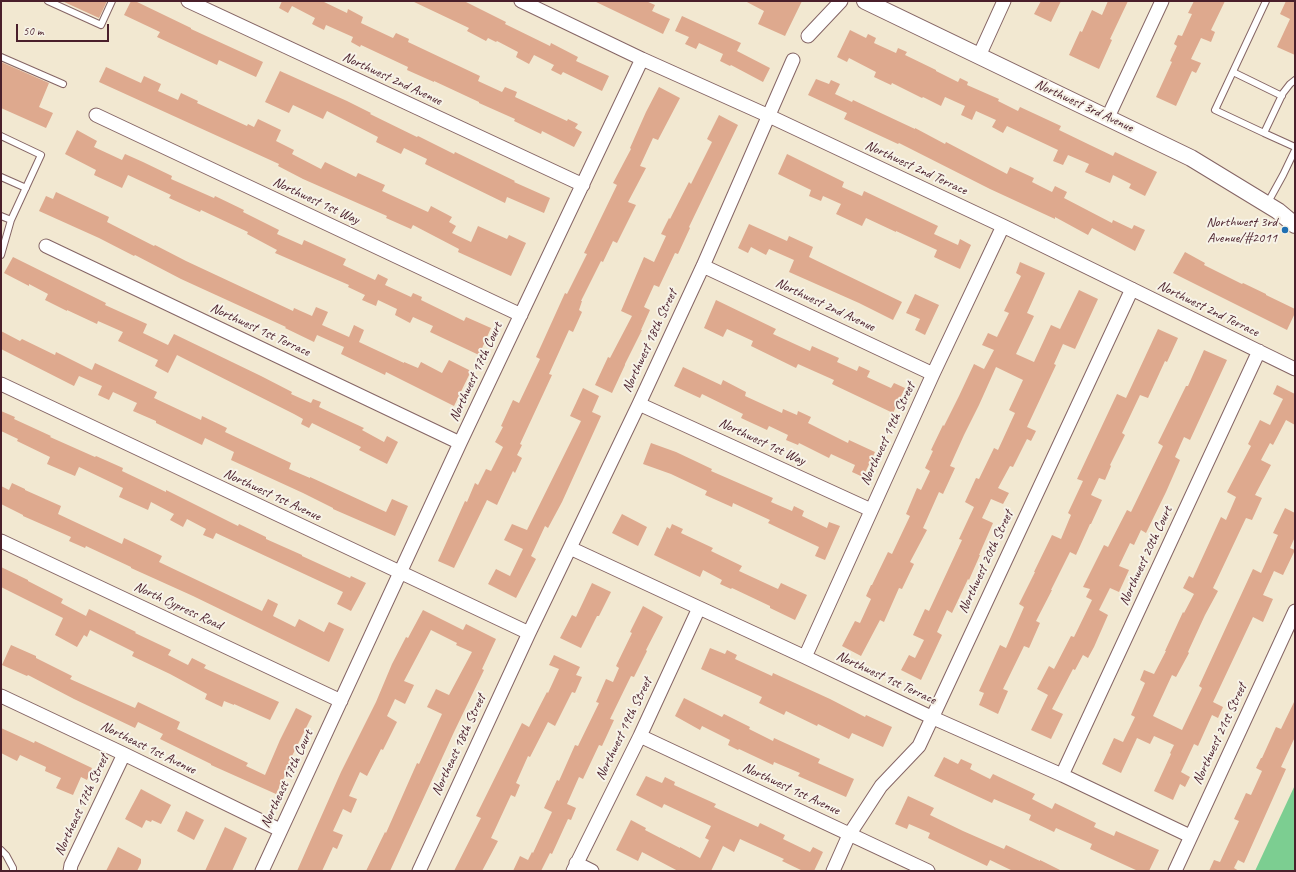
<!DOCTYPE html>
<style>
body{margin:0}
#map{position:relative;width:1296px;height:872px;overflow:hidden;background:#f2e8d1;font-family:Caveat,sans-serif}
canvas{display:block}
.frame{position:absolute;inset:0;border:2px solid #4a1f2b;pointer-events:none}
.scale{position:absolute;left:16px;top:24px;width:93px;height:18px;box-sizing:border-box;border:2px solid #4a1f2b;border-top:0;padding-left:5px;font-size:12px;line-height:14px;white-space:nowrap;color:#4a1f2b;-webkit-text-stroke:3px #f7f3e8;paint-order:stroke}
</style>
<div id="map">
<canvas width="1296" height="872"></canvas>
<div class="frame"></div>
<div class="scale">50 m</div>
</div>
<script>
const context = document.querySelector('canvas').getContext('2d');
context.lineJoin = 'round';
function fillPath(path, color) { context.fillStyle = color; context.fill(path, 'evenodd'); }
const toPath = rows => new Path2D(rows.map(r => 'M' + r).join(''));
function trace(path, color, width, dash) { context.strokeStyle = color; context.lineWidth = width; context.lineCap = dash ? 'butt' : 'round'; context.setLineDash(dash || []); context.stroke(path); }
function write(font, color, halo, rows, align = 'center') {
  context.font = font + ' Caveat,sans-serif'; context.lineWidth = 4; context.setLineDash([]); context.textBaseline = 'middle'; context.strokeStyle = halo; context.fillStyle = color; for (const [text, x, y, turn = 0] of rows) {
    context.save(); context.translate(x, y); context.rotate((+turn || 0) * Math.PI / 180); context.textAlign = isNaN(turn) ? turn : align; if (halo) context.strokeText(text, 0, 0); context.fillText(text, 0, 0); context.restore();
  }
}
fillPath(toPath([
 [1295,785,1295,871,1255,871]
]), '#7cce91');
fillPath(toPath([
 [62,1,107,1,99,18],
 [131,1,135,1,191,28,191,29,263,62,256,77,219,60,217,65,157,37,160,32,124,15],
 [282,1,322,1,347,13,348,9,363,17,361,23,393,38,396,33,409,39,408,42,480,76,478,81,502,92,505,87,517,92,515,97,567,121,568,119,578,124,575,128,582,132,574,147,542,131,541,134,514,121,515,119,479,103,479,102,434,81,434,82,407,70,408,67,361,45,360,47,351,42,353,37,326,25,324,30,312,24,315,18,292,6,288,13,279,8],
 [412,1,464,1,506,22,505,24,550,46,551,43,578,57,576,61,609,76,602,91,563,72,561,75,551,70,554,65,534,55,529,64,516,57,518,52,497,41,496,42,488,38,486,41,467,31,469,28],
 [594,1,646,1,655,5,652,11,670,19,663,34],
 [745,1,802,1,785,36,758,24,764,11],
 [1041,1,1061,1,1051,22,1034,14],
 [1108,1,1128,1,1110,39,1112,40,1099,69,1069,55,1080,31,1082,32,1092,10,1102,15],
 [1194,1,1225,1,1211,30,1215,32,1211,42,1201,38,1191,59,1201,63,1196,73,1192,71,1176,106,1156,97,1172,62,1170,61,1177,46,1174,44,1178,35,1182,36,1192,14,1188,13],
 [1286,1,1295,1,1295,55,1277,47,1290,19,1280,14],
 [682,16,741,43,737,51,770,68,763,82,731,65,730,66,720,61,723,54,699,43,696,49,685,44,689,37,675,31],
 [850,30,866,38,868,34,876,38,874,43,896,53,898,48,907,52,905,55,936,70,936,71,958,82,960,78,968,82,967,85,999,99,998,101,1018,111,1020,107,1061,126,1059,130,1090,145,1113,156,1115,152,1157,172,1145,196,1129,188,1131,184,1113,175,1110,183,1085,172,1089,164,1068,155,1063,165,1053,161,1058,150,1007,126,1003,133,992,127,996,120,976,111,972,120,961,115,965,106,945,97,941,106,923,97,922,98,892,83,891,85,874,77,876,72,849,58,847,62,837,57],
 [1,62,49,83,39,107,53,113,46,128,1,108],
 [106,67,141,83,144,76,161,84,158,91,178,100,181,93,198,101,197,103,247,126,248,124,254,127,258,119,281,130,276,141,294,150,292,154,321,169,325,162,356,177,358,173,385,185,382,191,428,212,431,206,452,217,449,222,456,226,452,233,471,242,478,226,507,239,509,235,526,243,511,276,458,252,459,249,413,225,411,229,386,218,387,216,303,179,278,166,279,164,99,82],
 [280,71,347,101,371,113,370,114,417,137,418,136,454,154,455,152,515,181,514,182,550,198,544,213,507,197,505,203,468,185,425,164,427,159,404,148,401,154,376,142,378,137,327,111,323,119,293,105,289,113,265,102],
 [816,79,829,84,831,80,840,84,835,94,852,102,853,100,915,129,915,128,945,144,946,142,1007,174,1010,167,1034,178,1032,182,1052,192,1055,186,1067,192,1064,198,1112,223,1113,220,1132,229,1134,225,1145,230,1135,251,1092,228,1088,235,1055,217,1055,219,990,189,899,143,898,144,844,119,847,113,808,95],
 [659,87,680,98,658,140,653,138,640,166,646,168,628,202,636,205,617,243,613,241,603,262,601,261,581,301,582,301,579,310,582,312,573,332,569,330,549,374,552,375,520,444,522,445,517,455,522,458,515,473,513,471,497,505,487,500,454,568,438,561,465,501,467,502,475,483,478,485,486,469,491,471,503,447,495,442,503,427,501,426,513,400,519,403,540,359,536,357,565,293,567,294,587,254,584,253,617,185,613,183,631,149,630,148,646,112],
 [719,115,738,125,689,227,690,228,678,254,675,253,659,287,654,285,644,307,650,310,641,330,642,330,625,364,625,365,612,393,595,385,608,357,610,358,632,316,621,311,644,257,654,262,666,236,661,234,669,218,670,219,689,182,691,184,712,142,707,139],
 [77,130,97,141,94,147,122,160,125,154,143,162,172,176,171,179,214,198,215,196,244,210,243,212,279,230,277,234,302,245,304,240,346,259,343,265,375,280,378,274,388,279,385,285,411,297,413,293,422,297,421,300,464,321,466,317,491,328,479,355,430,332,433,326,413,317,410,323,395,315,397,309,378,300,376,306,362,300,365,295,348,287,349,285,275,253,277,250,247,234,248,232,201,210,200,212,169,198,171,195,128,175,122,188,94,175,96,170,65,154],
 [787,154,844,182,842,187,862,196,864,191,938,226,934,234,958,245,960,239,971,245,960,269,934,257,937,250,896,231,896,232,866,218,862,226,836,214,841,204,823,196,821,201,809,196,811,190,778,174],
 [56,192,109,217,107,222,154,246,155,245,186,261,293,311,294,308,312,316,316,307,328,312,322,325,349,337,354,325,364,330,359,342,404,363,404,362,418,368,421,362,442,373,449,360,471,371,454,406,386,372,385,375,341,354,344,347,317,335,314,342,285,328,286,327,181,279,135,255,134,256,99,238,39,211,46,196,53,199],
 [749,224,787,241,789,236,813,247,809,257,902,302,893,320,859,303,789,272,794,260,769,249,766,255,751,247,748,253,738,248],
 [1185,252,1205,263,1204,265,1242,284,1243,283,1266,294,1266,295,1295,309,1295,313,1287,330,1173,273],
 [13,257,106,303,105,305,147,324,143,333,168,345,174,334,261,376,292,392,291,394,311,403,313,399,321,402,319,407,364,428,362,430,384,442,387,436,398,442,387,464,359,450,361,447,312,423,309,428,301,424,303,419,294,414,177,355,168,373,155,366,158,360,118,341,123,332,98,321,97,324,67,310,67,311,45,300,48,294,29,284,29,286,4,273],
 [1020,262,1045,273,1027,313,1034,316,1016,354,1034,362,1051,325,1060,329,1079,290,1098,299,1075,349,1063,344,1054,364,1056,365,1027,427,1036,431,1031,441,1027,439,1013,467,1010,466,998,488,1009,493,1003,504,991,499,982,518,993,523,979,555,980,555,969,580,968,579,952,613,947,610,937,632,942,635,921,680,901,670,909,655,915,658,924,640,913,635,925,609,929,611,962,540,959,539,974,507,965,502,976,478,979,479,994,448,998,450,1015,413,1009,410,1023,380,996,367,979,405,964,435,950,466,955,468,943,494,939,492,923,528,927,530,910,562,914,564,902,589,899,588,884,622,880,620,861,656,842,646,855,621,860,623,871,599,866,596,871,585,872,585,888,552,892,554,910,516,906,514,917,488,921,490,930,471,925,468,933,451,931,450,943,425,944,426,959,396,974,364,984,369,994,350,982,345,988,333,997,337,1009,313,1004,311,1021,276,1016,273],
 [915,294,939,305,925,335,915,330,920,319,906,313],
 [716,300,776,329,773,334,810,351,812,346,839,358,837,362,857,371,859,366,870,371,867,377,891,388,894,383,905,388,893,413,832,384,834,380,798,364,796,368,751,346,753,341,727,329,723,337,704,328],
 [1158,329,1178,338,1167,362,1165,361,1148,398,1140,395,1122,433,1125,435,1110,465,1111,466,1105,480,1099,478,1091,495,1102,500,1091,524,1090,524,1076,555,1070,552,1051,590,1052,590,1036,621,1040,623,1029,648,1024,646,1003,689,1008,691,998,714,979,705,984,693,979,691,1000,645,1006,648,1024,607,1019,604,1035,572,1034,572,1052,535,1061,539,1071,515,1068,513,1083,481,1077,479,1117,394,1126,398],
 [1,331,20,341,22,339,55,355,56,352,92,370,95,363,157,392,154,398,201,420,202,416,227,428,225,432,291,463,289,469,310,478,310,477,386,512,392,499,408,506,395,536,333,509,333,508,303,493,231,460,234,452,205,438,202,445,156,423,156,421,133,411,137,403,113,392,109,400,98,395,102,386,79,376,74,386,1,349],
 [1204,350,1227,360,1190,440,1184,437,1175,457,1180,460,1166,492,1146,533,1141,530,1134,545,1130,543,1119,566,1129,570,1119,592,1110,588,1099,610,1108,615,1094,647,1088,658,1083,655,1075,670,1073,669,1052,709,1063,714,1051,739,1031,730,1048,695,1037,689,1049,666,1054,669,1071,636,1074,637,1092,600,1086,597,1090,589,1083,587,1104,545,1108,547,1127,510,1131,512,1163,446,1158,443,1186,386,1188,386],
 [683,367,721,385,723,380,746,392,745,396,782,413,783,409,797,415,798,411,811,417,808,423,848,443,849,440,875,452,863,477,852,472,855,465,831,454,829,458,799,443,798,445,786,440,788,435,769,426,767,430,741,418,743,414,702,394,700,398,674,386],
 [1277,385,1295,394,1295,425,1286,420,1273,445,1270,443,1261,460,1271,465,1255,495,1262,498,1252,520,1246,518,1213,588,1218,591,1205,615,1188,652,1189,653,1176,677,1172,675,1153,716,1182,730,1202,688,1199,686,1253,569,1261,573,1278,535,1273,533,1285,508,1295,513,1295,537,1290,548,1295,550,1283,575,1274,571,1263,595,1273,599,1263,622,1253,617,1213,702,1223,707,1218,718,1212,715,1198,746,1194,744,1181,772,1190,777,1185,787,1180,784,1173,800,1154,791,1171,754,1170,753,1174,745,1154,736,1150,744,1137,738,1121,773,1102,764,1114,738,1123,742,1135,717,1131,715,1145,683,1140,680,1144,670,1154,674,1166,651,1165,651,1183,612,1184,613,1194,594,1183,588,1189,576,1193,578,1221,517,1226,520,1236,497,1227,492,1251,446,1248,444,1260,420,1270,425,1283,399,1273,394],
 [583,388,599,396,592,412,601,416,562,502,548,528,545,526,531,556,536,559,516,598,488,584,496,569,510,576,523,549,504,540,512,524,527,530,581,421,570,416],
 [1,411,15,417,14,419,51,436,50,437,95,457,96,456,123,468,122,471,166,492,166,490,238,526,239,524,266,537,266,539,302,555,302,556,350,578,351,576,366,583,351,611,337,604,343,592,216,533,213,539,203,535,206,529,187,519,183,527,170,520,174,514,151,502,148,510,119,497,123,488,79,467,75,476,47,464,50,457,17,441,18,439,1,431],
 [651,443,676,452,712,469,711,471,773,498,771,502,792,511,794,506,804,511,802,516,827,528,829,522,840,526,825,560,815,556,819,547,768,523,770,520,733,503,732,507,705,495,707,491,671,474,643,464],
 [12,483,25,489,25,490,61,506,58,514,122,544,124,538,162,556,159,562,262,611,268,599,278,604,273,616,295,627,299,619,324,632,329,622,344,629,329,662,193,596,131,568,131,567,86,546,85,548,69,541,71,537,23,516,23,515,1,504,1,486,9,490],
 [622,514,647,527,638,546,612,533],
 [672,524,683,529,681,533,713,548,711,551,742,566,739,571,778,589,781,583,807,595,795,620,770,608,770,606,732,588,731,589,720,584,722,580,703,570,700,577,654,555,667,527,670,529],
 [1,567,28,580,28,581,63,599,61,603,86,616,89,609,136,632,135,633,171,650,168,655,188,665,192,658,206,665,204,668,279,702,270,720,234,704,234,705,224,701,222,707,205,699,207,694,170,674,132,656,134,652,90,630,87,637,84,635,77,647,55,635,63,618,1,587],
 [592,583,611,592,599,616,597,616,581,648,560,638,572,615,576,617],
 [643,606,663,617,646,650,647,651,634,677,631,676,610,719,614,720,602,746,599,745,583,779,579,777,567,804,576,808,571,820,568,819,552,854,550,853,541,871,513,871,520,856,528,860,532,852,533,853,552,812,544,808,557,780,559,781,575,745,578,746,599,703,596,702,606,679,613,682,619,668,616,666,632,633,630,632],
 [423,610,463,630,466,624,496,639,482,669,484,670,454,732,390,871,366,871,385,832,386,833,417,763,419,764,442,714,427,707,436,689,449,695,472,652,456,645,457,643,431,630,404,681,414,685,405,704,395,699,387,716,397,722,383,750,381,749,367,776,360,772,349,796,357,799,351,813,343,809,333,831,343,835,337,849,333,847,322,871,297,871,341,772,376,702,392,664,406,637,408,638],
 [11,645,36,656,36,658,72,676,70,679,135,708,138,702,180,722,177,729,248,763,246,766,265,775,280,740,296,708,312,716,289,762,291,763,276,794,211,765,211,764,160,739,163,734,138,722,135,728,74,699,28,675,27,676,2,665],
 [710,648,725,654,727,650,737,655,735,659,772,676,773,673,830,699,865,717,866,715,892,727,883,747,852,733,849,739,818,724,817,726,786,711,784,715,759,703,762,697,701,669],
 [554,655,580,667,576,675,582,677,575,693,572,692,555,726,548,722,530,757,528,756,516,783,520,785,515,797,511,795,491,838,498,841,482,871,454,871,481,818,476,816,522,723,529,727,547,692,548,693,559,669,549,665],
 [684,698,722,717,724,714,750,727,749,729,773,741,774,738,820,759,818,763,854,779,846,797,798,776,800,773,774,762,773,765,739,749,738,750,728,745,730,740,702,726,700,730,675,716],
 [1295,700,1295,737,1281,767,1286,769,1244,863,1238,860,1234,868,1239,871,1209,871,1214,860,1220,862,1239,821,1234,819,1246,793,1251,795,1262,771,1256,768,1261,758,1262,758,1276,727,1281,729],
 [1,728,34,743,35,741,92,768,87,780,81,777,73,795,56,788,61,778,45,771,46,767,20,755,17,761,1,753],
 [944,757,958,764,961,759,972,764,970,769,990,779,993,774,1035,794,1032,799,1052,809,1055,803,1096,823,1094,827,1114,836,1116,831,1159,850,1149,871,1138,871,1090,849,1092,844,1056,828,1054,832,1029,820,1031,815,994,799,992,803,934,776],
 [646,776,662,783,665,777,675,782,674,785,716,804,714,807,758,827,760,823,785,835,783,839,810,852,813,847,823,852,814,871,803,871,782,861,784,859,740,839,734,852,723,846,711,871,678,871,642,852,638,861,616,850,631,820,646,828,645,830,680,848,680,847,700,858,709,840,705,838,711,826,664,804,662,808,636,795],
 [141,789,171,805,161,824,152,820,151,822,146,820,142,828,125,819],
 [908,796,934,808,930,815,963,831,1004,849,1006,845,1040,861,1040,860,1062,871,1013,871,990,860,987,866,928,838,930,833,909,824,907,829,895,824],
 [186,811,204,820,194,840,177,831],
 [225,827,247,838,232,871,205,871],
 [118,847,141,859,141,863,137,871,106,871]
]), '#dea98e');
const service = toPath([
 [48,1,101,25,112,1],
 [1,57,63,84],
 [1233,72,1282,96],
 [1295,80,1290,84,1283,93,1264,133,1295,147],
 [1264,133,1215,110,1266,1],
 [1,136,41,155,11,220,1,216],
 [1,177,26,188],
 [1267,204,1283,175,1295,150],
 [1,255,11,220],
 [1,850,6,855,13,868,13,871]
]);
const minor = toPath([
 [188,1,583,185],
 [521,1,642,59,769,116,1003,226,1295,369],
 [808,36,841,1],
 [979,56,1004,1],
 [96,115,521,315],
 [1108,117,1162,1],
 [46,246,460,443],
 [703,266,933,374],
 [1,384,529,633],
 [639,404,871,510],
 [1,541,341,701],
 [570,548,805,657,931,717,1062,775,1190,836],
 [805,657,933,374,1003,226],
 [1,696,124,754,280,830],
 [640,736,928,871],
 [1062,775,1259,351],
 [576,863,592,871],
 [70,871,71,865,124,754],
 [262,871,460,443,642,59],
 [419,871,529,633,639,404,703,266,793,60],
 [573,871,640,736,699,608],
 [833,871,849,835,881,786,919,746,1132,289],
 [1175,871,1295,611]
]);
const tertiary = toPath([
 [865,1,1191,158,1278,211,1295,225]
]);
trace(service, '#856565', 8);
trace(minor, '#856565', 15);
trace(tertiary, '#856565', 18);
trace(service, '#fff', 6);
trace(minor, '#fff', 13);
trace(tertiary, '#fff', 16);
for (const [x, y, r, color] of [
 [1285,230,4,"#1f6fb2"]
]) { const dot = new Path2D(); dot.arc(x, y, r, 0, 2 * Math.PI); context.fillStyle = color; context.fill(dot); trace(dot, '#f7f3e8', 1.5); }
write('14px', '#4a1f2b', '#f7f3e8', [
 ["Northwest 2nd Avenue",392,79,25],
 ["Northwest 3rd Avenue",1084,106,25],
 ["Northwest 2nd Terrace",916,168,25],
 ["Northwest 1st Way",316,201,25],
 ["Northwest 2nd Avenue",825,305,25],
 ["Northwest 2nd Terrace",1208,309,26],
 ["Northwest 1st Terrace",260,330,25],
 ["Northwest 18th Street",650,341,-65],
 ["Northwest 17th Court",476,372,-65],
 ["Northwest 19th Street",888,434,-65],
 ["Northwest 1st Way",762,442,25],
 ["Northwest 1st Avenue",272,495,25],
 ["Northwest 20th Court",1146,556,-65],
 ["Northwest 20th Street",986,562,-65],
 ["North Cypress Road",178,606,25],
 ["Northwest 1st Terrace",886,678,25],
 ["Northwest 19th Street",624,729,-64],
 ["Northwest 21st Street",1220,734,-65],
 ["Northeast 18th Street",459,745,-65],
 ["Northeast 1st Avenue",148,748,26],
 ["Northeast 17th Court",287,779,-65],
 ["Northwest 1st Avenue",791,789,25],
 ["Northeast 17th Street",82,805,-65]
]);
write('14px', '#4a1f2b', '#f7f3e8', [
 ["Northwest 3rd",1277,222],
 ["Avenue/#2011",1277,238]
], 'right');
</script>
